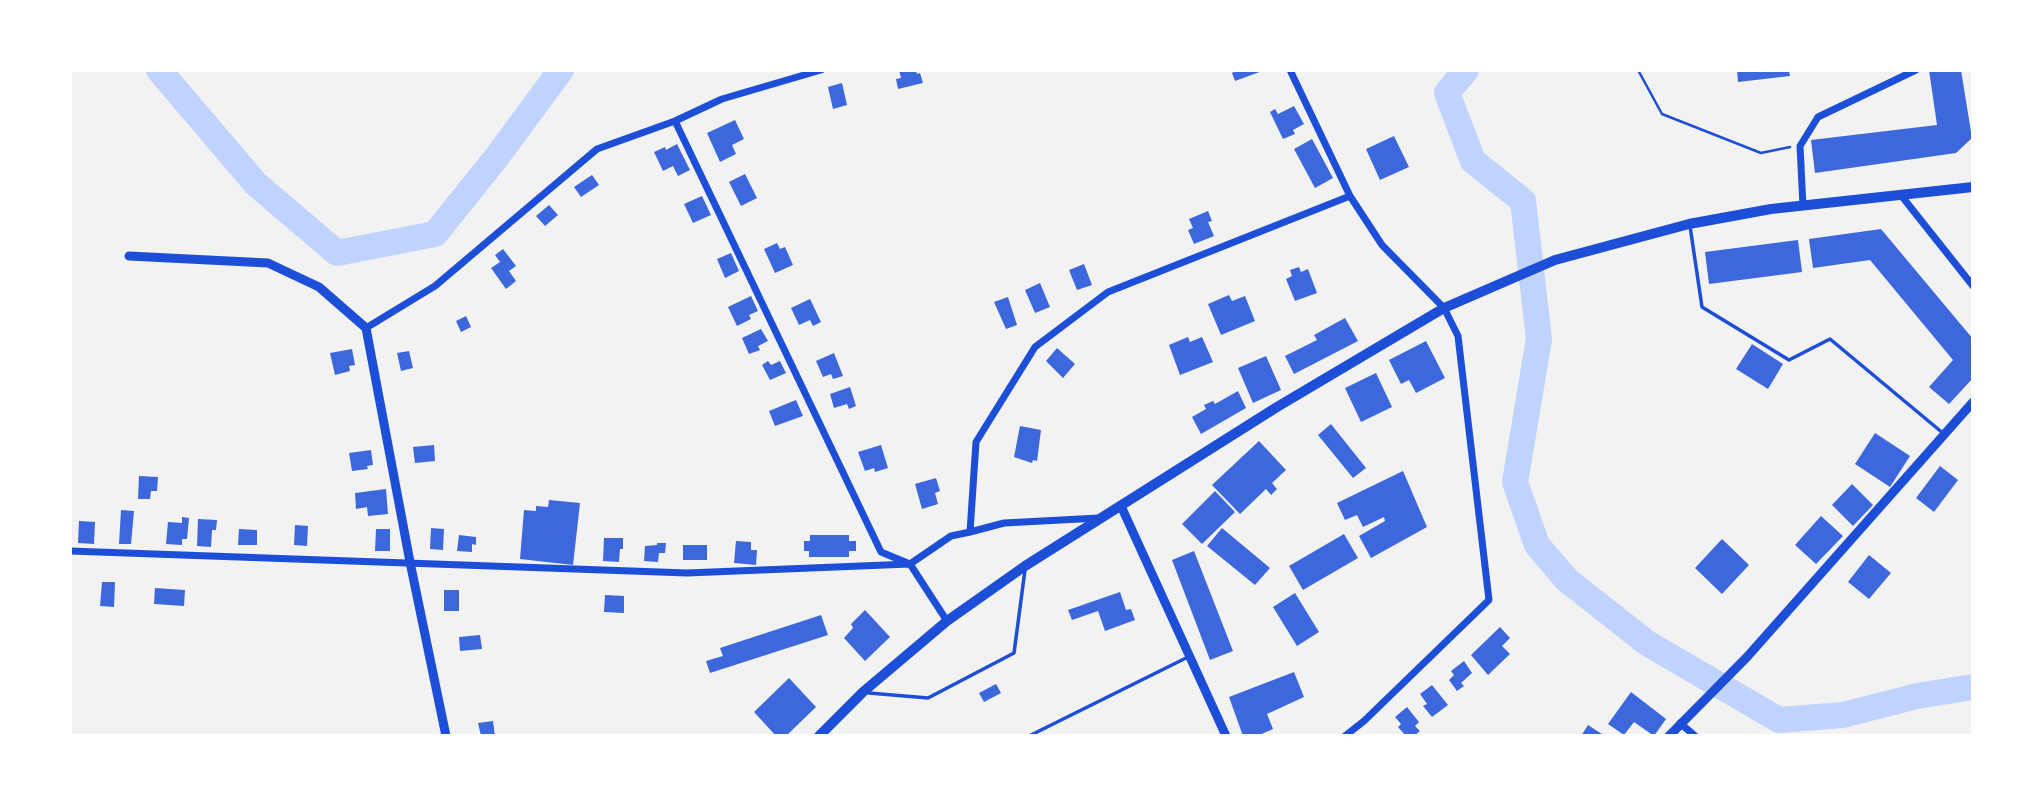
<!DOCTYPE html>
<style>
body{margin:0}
#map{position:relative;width:2043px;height:806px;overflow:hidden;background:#f2f2f2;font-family:"DejaVu Sans",sans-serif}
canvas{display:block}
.frame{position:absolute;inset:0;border:72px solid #fff;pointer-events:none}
</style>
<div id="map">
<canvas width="2043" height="806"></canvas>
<div class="frame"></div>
</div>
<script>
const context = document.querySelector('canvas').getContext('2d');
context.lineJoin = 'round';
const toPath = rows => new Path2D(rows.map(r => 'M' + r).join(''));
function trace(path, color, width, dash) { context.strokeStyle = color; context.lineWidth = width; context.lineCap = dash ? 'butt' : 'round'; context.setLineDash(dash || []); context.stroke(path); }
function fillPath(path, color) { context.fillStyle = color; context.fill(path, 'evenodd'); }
trace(toPath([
 [159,70,256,184,337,253,435,234,496,158,561,70],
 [1466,70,1447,93,1473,161,1523,201,1539,339,1515,482,1537,545,1567,580,1647,643,1779,720,1843,715,1917,696,1973,687]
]), '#bfd3fe', 26);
fillPath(toPath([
 [899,70,916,70,917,74,920,73,923,83,898,89,896,79,901,78],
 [1236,70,1265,70,1235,81,1232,73],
 [1737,70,1789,70,1790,76,1738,82],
 [1929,70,1961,70,1972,138,1956,153,1815,173,1811,140,1937,125],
 [842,83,847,105,833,109,828,87],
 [1294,106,1304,124,1293,130,1295,134,1283,139,1270,112,1275,109,1278,114],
 [735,120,744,139,732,145,736,154,720,162,707,133],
 [1394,136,1409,167,1380,180,1366,149],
 [1312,139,1333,178,1315,188,1294,149],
 [677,144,690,170,678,176,673,166,663,171,654,152,665,147,666,150],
 [745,174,757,198,741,206,729,182],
 [592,175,599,185,581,197,574,187],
 [702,196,711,215,693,223,684,204],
 [549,205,558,215,545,226,536,216],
 [1208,211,1212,221,1208,222,1214,236,1194,244,1188,230,1193,228,1189,219],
 [1881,229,1973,339,1973,378,1949,404,1929,387,1953,360,1870,260,1813,268,1809,239],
 [1798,240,1802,272,1709,284,1705,252],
 [777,243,780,249,785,247,793,265,775,273,764,249],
 [503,249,516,266,509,271,516,281,506,289,491,268,500,262,495,255],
 [731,253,739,271,725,278,717,259],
 [1084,264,1092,285,1077,290,1069,270],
 [1299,267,1301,272,1308,269,1317,293,1295,301,1286,279,1292,276,1290,270],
 [1040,283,1050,307,1035,313,1025,290],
 [1229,295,1232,301,1245,296,1255,321,1221,335,1208,304],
 [751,296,758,311,749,315,751,319,737,326,728,307],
 [1008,297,1017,325,1006,329,994,302],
 [810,299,821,322,813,326,810,320,799,325,791,308],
 [466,316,471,327,461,332,456,321],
 [1345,318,1358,341,1294,374,1285,356,1317,340,1314,335],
 [761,329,768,341,758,346,760,350,749,354,742,338],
 [1188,337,1190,342,1202,337,1213,362,1180,375,1169,345],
 [1426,341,1445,378,1416,393,1409,380,1401,384,1389,360],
 [1752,344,1783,364,1768,389,1736,369],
 [1057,348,1075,364,1063,378,1046,361],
 [352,349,355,365,349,366,350,371,335,375,330,353],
 [409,351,413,368,401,371,397,353],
 [834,353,843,376,833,379,831,374,823,377,816,361],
 [1266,356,1281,390,1253,403,1238,368],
 [768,361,771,365,780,361,786,373,770,380,762,365],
 [1376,373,1392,407,1361,422,1345,388],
 [850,387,856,406,849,409,847,404,834,408,830,394],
 [1238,391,1246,408,1201,434,1192,417,1206,409,1204,405,1213,401,1215,404],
 [796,400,803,416,775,426,769,411],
 [1331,424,1366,468,1353,478,1318,435],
 [1020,426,1041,430,1037,461,1033,460,1032,463,1014,457],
 [1875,433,1910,456,1890,487,1855,464],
 [1259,441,1286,470,1272,483,1277,489,1271,495,1266,489,1240,514,1212,485],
 [434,445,435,461,415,463,413,447],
 [881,445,888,468,875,472,874,468,865,471,858,452],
 [371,450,373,465,367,466,368,469,352,471,349,453],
 [1940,466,1958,480,1934,512,1916,498],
 [1403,471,1427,527,1371,558,1359,536,1385,521,1384,517,1363,527,1357,515,1345,520,1337,503],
 [139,476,158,477,157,491,151,491,150,499,138,499],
 [936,478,940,491,935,493,938,504,922,509,915,484],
 [1852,484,1873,505,1853,526,1832,505],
 [386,489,388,514,368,516,367,507,356,509,355,493],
 [1215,491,1235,512,1202,544,1182,524],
 [549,500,580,503,573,565,520,559,524,510,536,511,536,506,548,507],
 [121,510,134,511,131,544,119,544],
 [1821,516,1843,536,1816,564,1795,545],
 [182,517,189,518,187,539,182,539,182,545,166,544,168,522,182,523],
 [198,519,217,520,216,530,212,530,211,547,197,546],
 [79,521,95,522,94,544,78,543],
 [295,525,308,526,307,546,294,545],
 [431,528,444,529,443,550,430,549],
 [1222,528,1270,568,1255,585,1207,546],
 [239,529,257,530,257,545,238,545],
 [376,529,390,529,390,551,375,551],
 [1344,534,1358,558,1303,590,1289,566],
 [459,535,476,537,476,545,472,544,472,552,457,551],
 [810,535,849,535,849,541,856,541,856,551,849,551,849,557,809,557,809,551,804,551,804,541,810,541],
 [604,538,623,538,623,549,620,549,619,562,603,561],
 [1722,539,1749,565,1722,594,1695,568],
 [736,541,751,542,751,550,757,550,756,565,734,563],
 [657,543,666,543,665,553,659,553,658,562,644,561,645,546,657,545],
 [683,545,707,545,707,560,683,560],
 [1194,551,1233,651,1210,660,1172,560],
 [1869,555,1891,573,1869,599,1848,582],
 [102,582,115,582,114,607,100,606],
 [155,588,185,590,184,606,154,604],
 [444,590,459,590,459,611,444,611],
 [1120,592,1126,610,1131,609,1135,620,1105,631,1098,611,1072,620,1068,610],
 [1295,593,1319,632,1297,646,1273,607],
 [605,595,624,596,624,613,604,612],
 [865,610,890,637,865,661,844,638,853,628,851,624],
 [821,615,828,635,710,673,706,661,723,656,720,648],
 [1500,627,1510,638,1502,646,1510,654,1488,675,1471,655],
 [480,635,482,649,460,651,459,637],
 [1464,661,1472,673,1461,683,1464,686,1457,691,1449,680,1454,675,1451,671],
 [1294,672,1304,697,1267,714,1273,729,1257,736,1243,736,1229,697],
 [789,678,816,707,786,736,776,736,754,712],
 [996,684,1001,693,984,702,979,693],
 [1432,685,1448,705,1432,717,1423,706,1427,704,1420,694],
 [1631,692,1666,719,1654,736,1634,722,1624,735,1608,724],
 [1407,707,1419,722,1415,726,1420,731,1414,736,1406,736,1398,727,1401,724,1395,717],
 [493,721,495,736,481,736,478,723],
 [1588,725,1605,736,1581,736]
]), '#3d67dc');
trace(toPath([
 [1638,70,1662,114,1761,153,1790,147]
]), '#1d4ed8', 2.5);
trace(toPath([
 [1690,226,1702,307,1789,360,1830,339,1944,434],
 [869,693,928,698,1014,653,1025,570],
 [1029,736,1188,657]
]), '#1d4ed8', 3.5);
trace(toPath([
 [1290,70,1350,196,1382,245,1444,308,1458,336,1489,600,1364,721,1345,736],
 [675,121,881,552,910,564,947,621],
 [1900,194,1973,286],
 [1803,206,1800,146,1818,117,1916,70],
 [366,328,435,286,597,149,675,121,722,99,821,70],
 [970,532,976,442,1035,347,1108,292,1350,196],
 [70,551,687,573,910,564,951,536,970,532,1004,523,1099,518],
 [1680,723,1695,736]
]), '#1d4ed8', 7);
trace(toPath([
 [129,256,268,263,319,287,366,328,410,562,446,736],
 [1121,506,1226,736],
 [1669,736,1747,657,1973,402]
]), '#1d4ed8', 9);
trace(toPath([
 [819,736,863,692,947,621,1025,566,1277,407,1444,308,1555,260,1689,224,1771,209,1973,187]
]), '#1d4ed8', 10);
</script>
